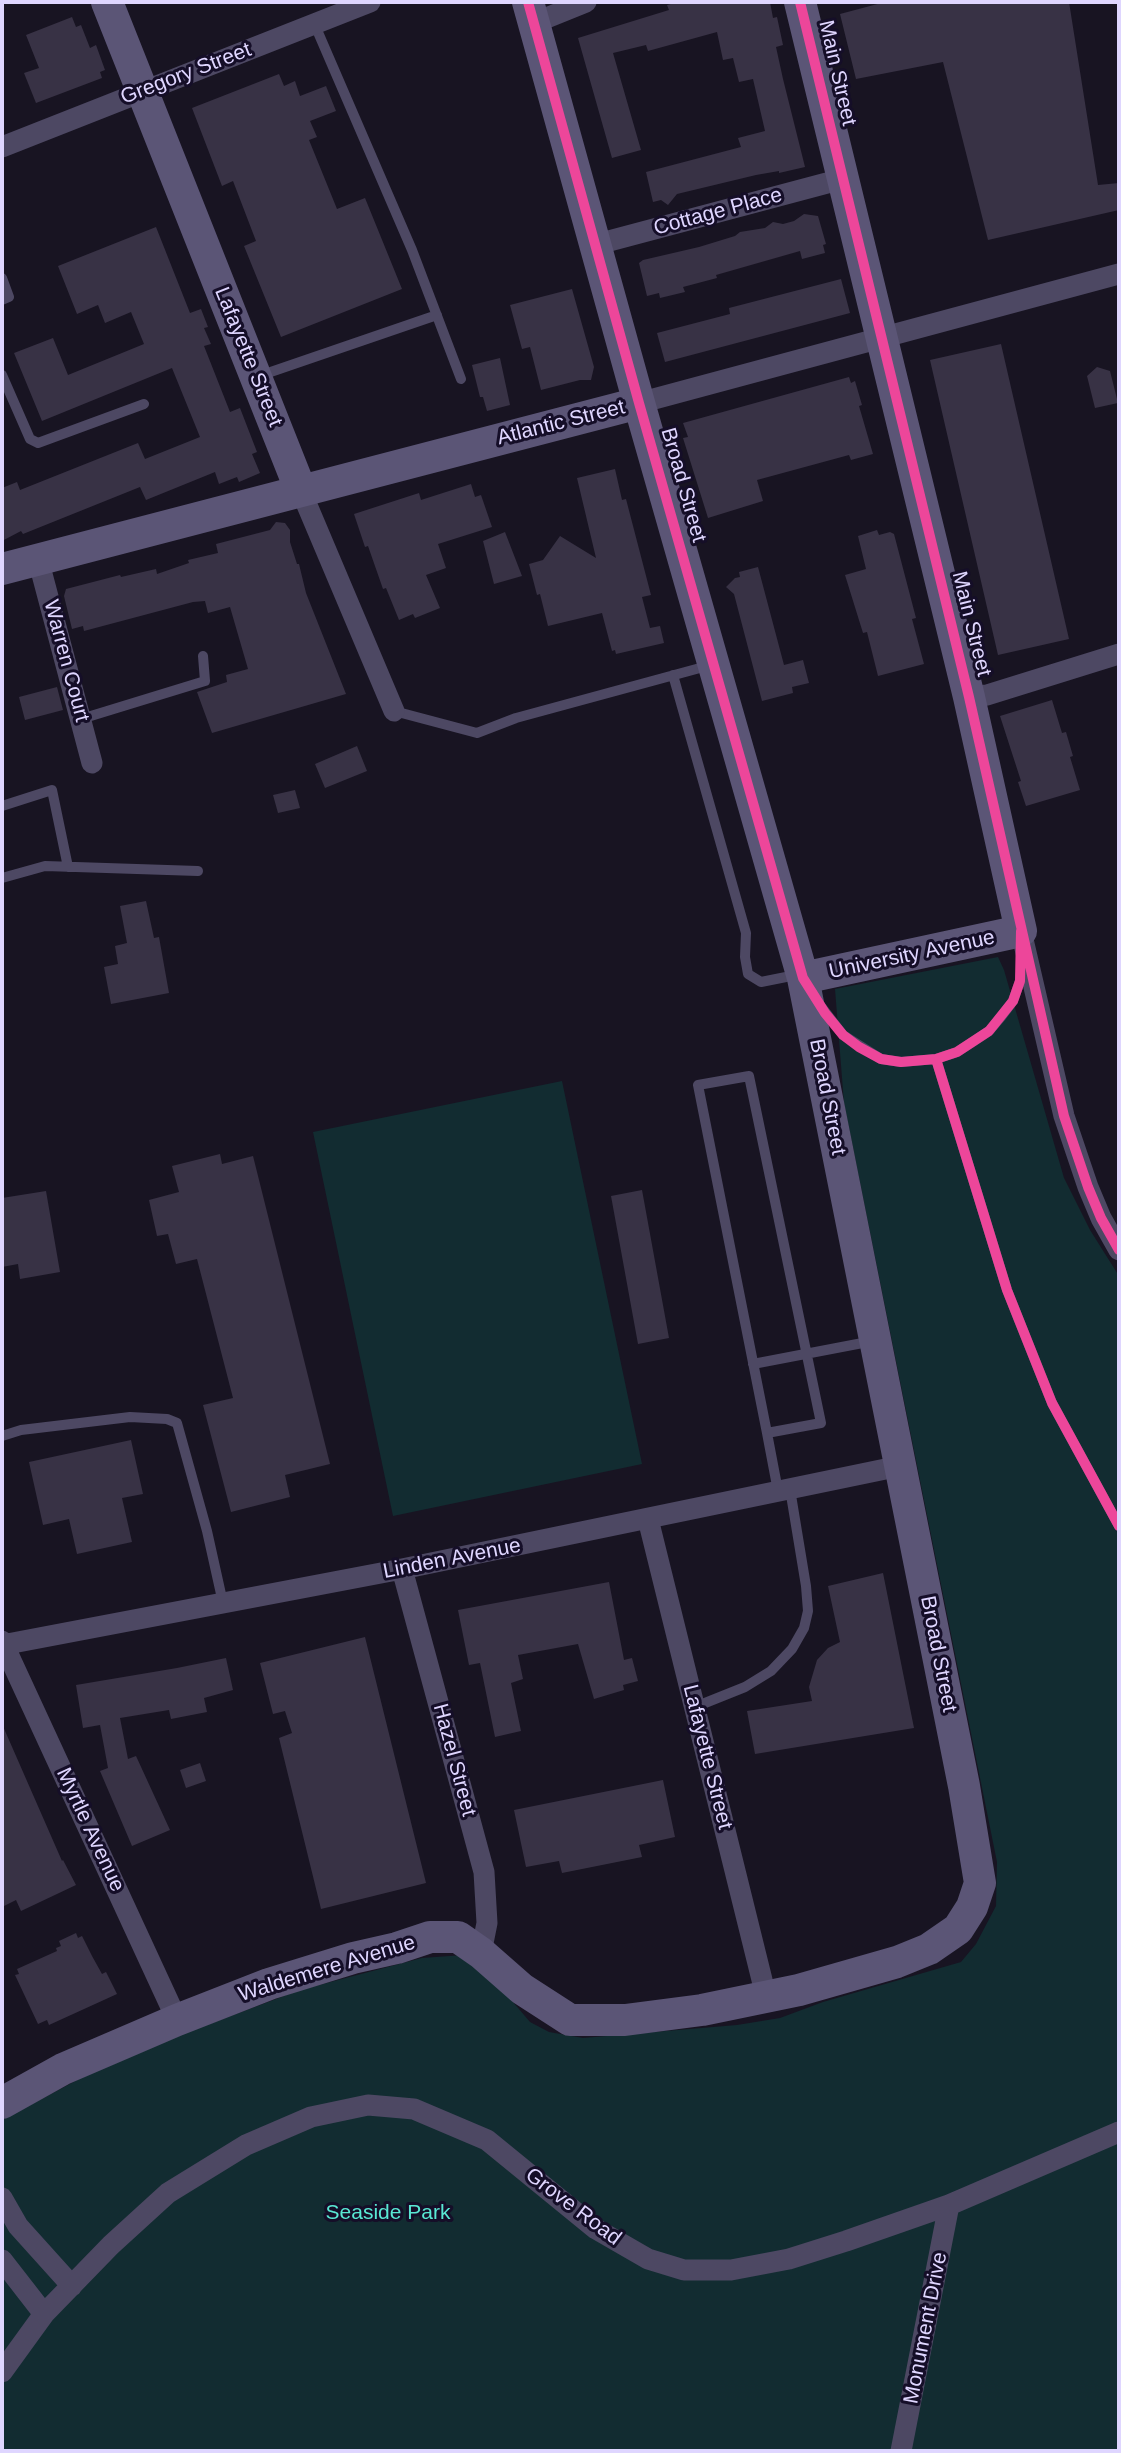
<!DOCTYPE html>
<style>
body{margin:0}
#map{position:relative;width:1121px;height:2453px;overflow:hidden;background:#181422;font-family:Arial,sans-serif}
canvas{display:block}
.frame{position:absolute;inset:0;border:4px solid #dfd6ff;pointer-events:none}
</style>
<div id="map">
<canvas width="1121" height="2453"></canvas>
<div class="frame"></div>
</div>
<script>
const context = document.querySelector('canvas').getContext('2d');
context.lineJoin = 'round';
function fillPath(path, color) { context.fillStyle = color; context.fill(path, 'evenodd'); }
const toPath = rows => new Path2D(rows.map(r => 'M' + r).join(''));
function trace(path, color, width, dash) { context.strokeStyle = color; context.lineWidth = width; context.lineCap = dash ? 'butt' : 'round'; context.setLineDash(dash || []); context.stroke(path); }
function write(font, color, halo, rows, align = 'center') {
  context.font = font + ' Arial,sans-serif'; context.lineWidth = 6; context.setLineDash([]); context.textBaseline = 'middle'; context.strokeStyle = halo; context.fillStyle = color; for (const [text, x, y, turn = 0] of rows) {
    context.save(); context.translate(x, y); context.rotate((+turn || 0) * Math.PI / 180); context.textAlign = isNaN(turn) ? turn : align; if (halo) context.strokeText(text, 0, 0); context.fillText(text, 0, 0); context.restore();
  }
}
fillPath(toPath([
 [998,957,1004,970,1064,1178,1090,1230,1119,1276,1119,2451,2,2451,2,2120,81,2078,188,2032,300,1990,422,1958,464,1955,507,1995,530,2022,549,2032,583,2038,737,2025,780,2018,823,2002,961,1962,976,1944,996,1906,997,1862,844,1103,835,989],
 [562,1081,642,1464,393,1516,313,1132]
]), '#122c31');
fillPath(toPath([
 [678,2,770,2,773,18,777,17,783,45,776,47,783,79,805,167,779,173,779,171,756,175,677,194,668,205,661,200,653,202,646,172,741,147,738,138,765,131,753,79,739,82,733,58,723,60,717,32,648,51,646,45,613,53,641,150,612,158,578,38,669,10,667,5],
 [885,2,1069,2,1098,185,1119,183,1119,210,988,240,943,62,856,79,840,14],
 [72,17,76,27,81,25,90,48,96,45,105,70,100,72,102,78,36,103,24,73,39,68,26,35],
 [279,74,284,86,295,81,300,96,326,86,336,111,310,121,317,137,309,140,337,209,365,198,402,289,281,337,244,246,256,241,233,181,222,186,192,108],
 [804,214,818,216,826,244,823,245,825,253,802,259,800,251,716,275,717,278,683,287,685,292,660,298,659,293,647,296,639,263,643,260,699,247,735,236,740,232,765,228,773,222,783,224,794,221],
 [156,227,190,313,201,309,208,327,204,328,211,344,204,346,230,412,240,408,257,452,252,454,260,473,239,482,237,477,219,484,215,472,146,500,140,487,23,534,21,531,2,541,2,488,17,482,20,490,138,443,145,459,200,437,172,368,42,421,14,353,53,338,68,375,144,344,131,312,105,323,98,305,77,314,58,266],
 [841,279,850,313,665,362,657,333,730,314,729,308],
 [572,289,594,367,591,380,580,380,541,390,530,347,522,349,510,305],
 [1001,344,1069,639,998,655,930,360],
 [500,358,510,405,487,411,483,397,480,397,472,365],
 [1097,367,1110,371,1118,403,1095,408,1087,376],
 [849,377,851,383,855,381,862,405,859,406,873,454,851,460,849,455,757,480,763,501,708,518,683,438,688,437,683,423],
 [615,469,622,500,626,499,651,595,642,597,650,628,660,626,664,643,616,654,615,650,612,651,602,613,548,626,540,594,537,595,529,564,543,560,560,536,596,558,577,478],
 [471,484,475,497,481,495,492,527,438,544,446,568,426,575,440,608,415,618,413,614,399,620,386,588,383,589,368,546,365,547,354,514,419,493,421,500],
 [276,522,285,523,290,530,290,542,297,564,299,564,306,593,346,694,212,733,197,692,227,682,226,675,248,669,230,607,208,613,205,601,193,602,84,631,83,626,72,629,64,596,66,589,120,575,121,577,156,569,157,574,189,563,188,560,218,553,216,544,270,530],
 [877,530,879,535,890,532,894,534,916,618,912,619,924,664,878,676,867,632,863,633,845,575,866,569,858,536],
 [505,532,522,576,494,584,483,541],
 [758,567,784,665,803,660,809,683,792,687,793,693,762,701,734,594,726,587,735,578,740,577,739,572],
 [57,687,63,710,25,720,19,697],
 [1052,700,1062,733,1066,732,1073,756,1070,757,1080,790,1026,806,1018,782,1021,781,1000,716],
 [357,746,367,771,325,788,315,764],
 [295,790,300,808,278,813,273,795],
 [146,901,154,938,159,937,169,993,111,1004,104,967,118,964,115,946,127,943,120,906],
 [220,1154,222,1164,253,1156,330,1464,285,1475,290,1497,231,1512,203,1405,233,1398,197,1259,176,1264,168,1234,157,1236,149,1200,179,1192,172,1166],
 [642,1190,669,1338,638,1344,611,1196],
 [46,1191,60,1272,20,1279,18,1264,2,1267,2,1198],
 [131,1440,143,1494,122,1498,132,1542,77,1554,69,1519,43,1525,29,1462],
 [883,1573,914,1728,755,1754,747,1711,812,1701,809,1687,817,1660,828,1648,840,1642,828,1586],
 [609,1582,624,1660,632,1658,638,1681,623,1685,624,1690,594,1699,578,1644,518,1655,523,1679,511,1683,521,1731,495,1737,480,1663,469,1665,458,1610],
 [365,1637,426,1883,321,1909,279,1738,292,1733,285,1711,273,1714,260,1663],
 [226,1658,233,1690,204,1698,207,1712,171,1719,169,1710,120,1718,128,1759,136,1756,170,1830,132,1846,100,1771,108,1768,100,1725,83,1728,76,1685,177,1668],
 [2,1724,62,1861,63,1860,76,1885,21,1911,16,1900,2,1907],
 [200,1763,206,1781,186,1788,180,1770],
 [663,1780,675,1837,639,1845,642,1857,562,1873,559,1861,526,1867,514,1810],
 [76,1933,78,1938,82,1936,92,1956,102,1974,106,1972,117,1994,49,2025,47,2020,38,2024,15,1975,19,1974,17,1969,57,1951,56,1948,61,1946,59,1941]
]), '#383245');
trace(toPath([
 [314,23,412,250,461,379],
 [2,278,9,297,2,300],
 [2,375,30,439,38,443,144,404],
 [259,376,437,315],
 [673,675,746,933,745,957,748,974,761,982,801,974],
 [394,711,477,733,516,718,711,665],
 [81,719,205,681,203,656],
 [2,806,52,790,68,867],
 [2,878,45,866,198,871],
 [820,1005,843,1035,881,1059,901,1062,936,1059,957,1052,974,1041,989,1031,1001,1017,1013,1001,1020,981,1022,962],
 [936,1059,1007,1290,1052,1403,1119,1526],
 [749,1076,821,1423,767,1433,698,1085,749,1076],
 [753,1364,873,1341],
 [767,1433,778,1491],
 [2,1436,21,1430,130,1417,167,1419,177,1423,207,1531,223,1603],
 [695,1707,745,1687,771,1671,792,1649,804,1628,808,1611,806,1586,790,1489]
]), '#4d4863', 10);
trace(toPath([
 [534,23,586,2],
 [2,147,370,2],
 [594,245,842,179],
 [639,403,1119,274],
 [301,491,394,711],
 [38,559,92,763],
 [969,697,987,695,1119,654],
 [1021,931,1064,1116,1088,1187,1101,1218,1119,1250],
 [648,1519,766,1996],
 [402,1569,484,1872,487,1923,481,1953],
 [2,1641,177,2020],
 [2,1645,402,1569,900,1466],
 [2,2198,18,2226,72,2286],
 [2,2260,44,2314],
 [2,2372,44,2314,111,2245,168,2193,246,2145,311,2117,368,2105,414,2109,487,2140,596,2229,648,2259,684,2270,731,2270,789,2259,846,2241,949,2205,1119,2132],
 [901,2451,949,2205]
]), '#4d4863', 21);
trace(toPath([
 [107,2,301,491],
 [800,2,969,697,1021,931,803,978],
 [2,569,639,403],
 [2,2103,63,2069,177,2020,269,1984,353,1958,397,1948,430,1937,458,1937,481,1953,522,1989,570,2020,625,2020,702,2010,799,1990,897,1962,929,1949,958,1929,972,1907,980,1883,964,1786,803,978,639,403,528,2]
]), '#5b5576', 32);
trace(toPath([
 [528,2,639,403,803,978,825,1013,843,1035,859,1047,881,1059,901,1062,936,1059,957,1052,989,1031,1013,1001,1020,981,1021,931],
 [800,2,969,697,1064,1116,1088,1187,1101,1218,1119,1250],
 [936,1059,1007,1290,1052,1403,1119,1526]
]), '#ed469a', 10);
write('21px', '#dfd6ff', '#150e28', [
 ["Main Street",837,73,77],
 ["Gregory Street",186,74,-21],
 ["Cottage Place",718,212,-15],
 ["Lafayette Street",248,357,68],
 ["Atlantic Street",561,423,-14],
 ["Broad Street",683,485,74],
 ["Main Street",971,624,76],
 ["Warren Court",66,661,75],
 ["University Avenue",912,955,-12],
 ["Broad Street",827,1097,79],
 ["Linden Avenue",452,1559,-11],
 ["Broad Street",938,1654,79],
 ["Lafayette Street",707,1757,76],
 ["Hazel Street",454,1760,75],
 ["Myrtle Avenue",90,1830,65],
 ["Waldemere Avenue",327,1969,-17],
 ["Grove Road",573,2207,37],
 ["Monument Drive",926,2328,-79]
]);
write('21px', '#59e7d3', '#150e28', [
 ["Seaside Park",388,2213]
]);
</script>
